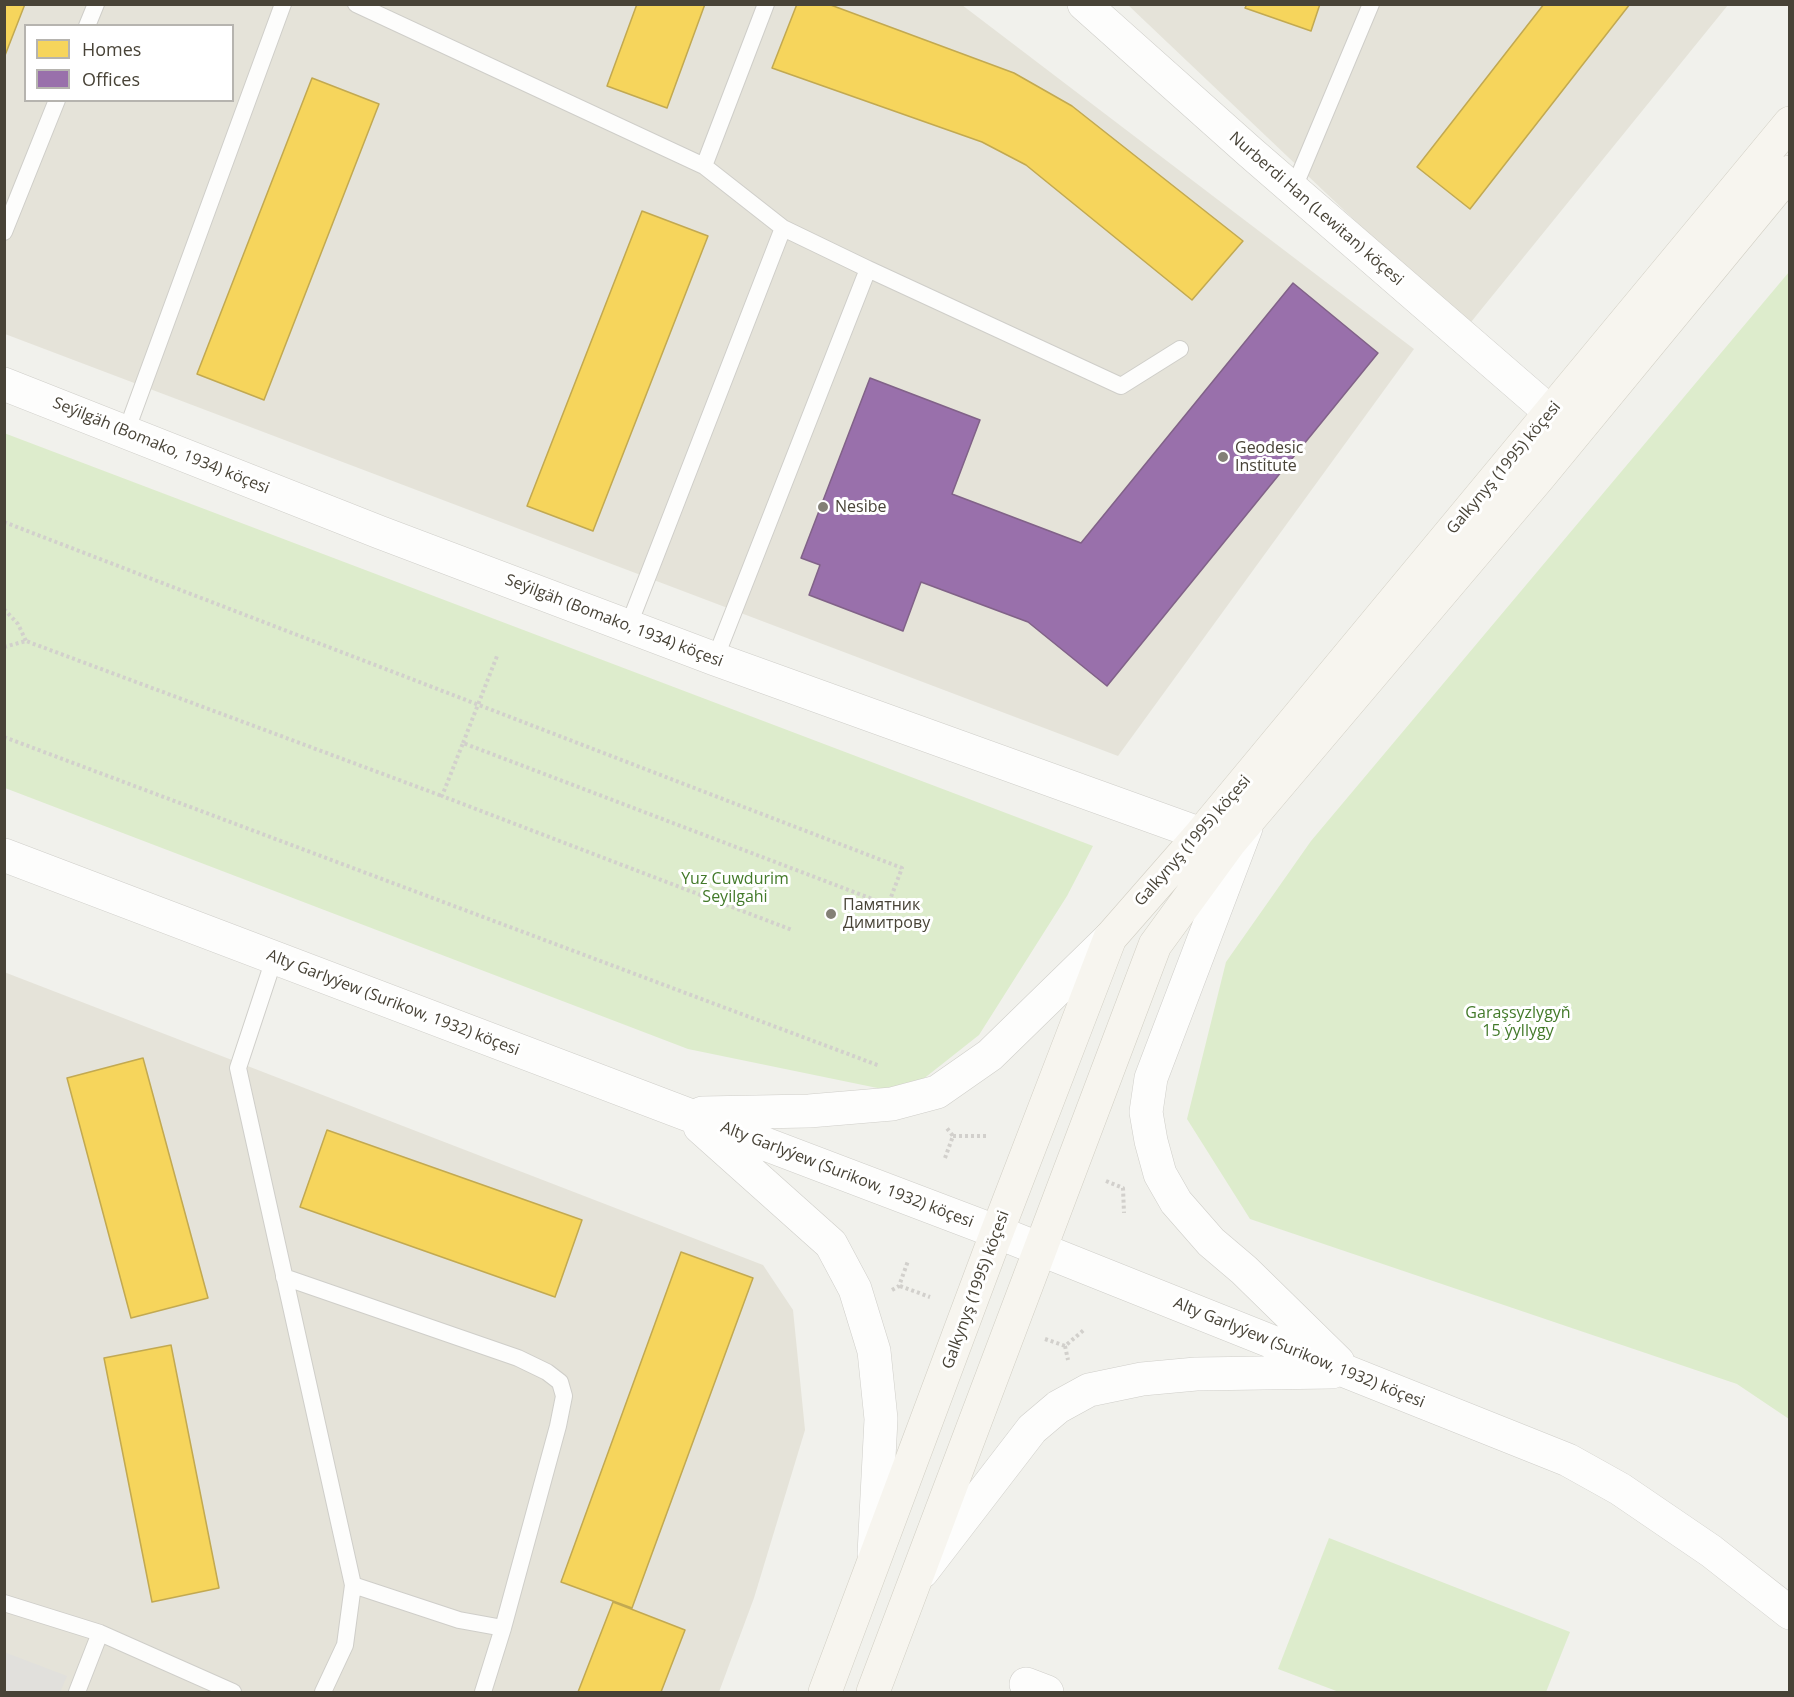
<!DOCTYPE html>
<meta charset="utf-8">
<style>
body{margin:0}
#map{position:relative;width:1794px;height:1697px;overflow:hidden;background:#f1f1ec;font-family:"Open Sans",sans-serif}
canvas{display:block}
.frame{position:absolute;inset:0;border:6px solid #484337;pointer-events:none}
.legend{position:absolute;left:24px;top:24px;width:210px;height:78px;box-sizing:border-box;background:#fff;border:2px solid #b6b4af;margin:0;padding:8px 10px;list-style:none;font-size:18px;color:#484337}
.legend li{display:flex;align-items:center;gap:12px;height:30px}
.legend b{width:30px;border:2px solid #b6b4af}
</style>
<div id="map">
<canvas width="1794" height="1697"></canvas>
<div class="frame"></div>
<ul class="legend">
<li><b style="height:16px;background:#f6d55c"></b>Homes</li>
<li><b style="height:16px;background:#9970ab"></b>Offices</li>
</ul>
</div>
<script>
const context = document.querySelector('canvas').getContext('2d');
context.lineJoin = 'round';
function fillPath(path, color) { context.fillStyle = color; context.fill(path, 'evenodd'); }
const toPath = rows => new Path2D(rows.map(r => 'M' + r).join(''));
function trace(path, color, width, dash) { context.strokeStyle = color; context.lineWidth = width; context.lineCap = dash ? 'butt' : 'round'; context.setLineDash(dash || []); context.stroke(path); }
function write(font, color, halo, rows, align = 'center') {
  context.font = font + ' "Open Sans",sans-serif'; context.lineWidth = 6; context.setLineDash([]); context.textBaseline = 'middle'; context.strokeStyle = halo; context.fillStyle = color; for (const [text, x, y, turn = 0] of rows) {
    context.save(); context.translate(x, y); context.rotate((+turn || 0) * Math.PI / 180); context.textAlign = isNaN(turn) ? turn : align; if (halo) context.strokeText(text, 0, 0); context.fillText(text, 0, 0); context.restore();
  }
}
fillPath(toPath([
 [4,5,962,5,1414,349,1118,756,5,334],
 [26,26,232,26,232,100,26,100],
 [1128,5,1728,5,1467,327],
 [4,972,763,1265,793,1310,805,1430,754,1598,719,1692,5,1692]
]), '#e5e3d9');
fillPath(toPath([
 [1789,272,1789,1419,1737,1384,1250,1219,1187,1119,1226,962,1311,841],
 [4,433,1093,846,1067,896,979,1035,922,1080,892,1091,688,1049,5,788],
 [1329,1538,1570,1632,1546,1692,1339,1692,1278,1669]
]), '#ddeccc');
fillPath(toPath([
 [4,1652,67,1676,60,1692,5,1692]
]), '#e1e0dc');
const homes = toPath([
 [4,4,25,4,4,58,4,4],
 [637,4,705,4,667,108,607,86,637,4],
 [797,4,828,4,1014,73,1072,106,1243,241,1192,300,1026,165,982,142,772,68,797,4],
 [1247,4,1320,4,1311,31,1245,8,1247,4],
 [1544,4,1630,4,1470,209,1417,167,1544,4],
 [312,78,379,104,264,400,197,374,312,78],
 [642,211,708,236,593,531,527,506,642,211],
 [143,1058,208,1298,131,1318,67,1078,143,1058],
 [327,1130,582,1220,555,1297,300,1207,327,1130],
 [681,1252,753,1278,632,1608,561,1582,681,1252],
 [171,1345,219,1588,152,1602,104,1358,171,1345],
 [613,1602,685,1630,661,1692,578,1692,613,1602]
]);
fillPath(homes, '#f6d55c');
trace(homes, '#c2a951', 1.5);
const offices = toPath([
 [1293,283,1378,353,1107,686,1028,622,921,582,903,631,809,595,820,565,801,558,870,378,980,420,952,494,1081,543,1293,283]
]);
fillPath(offices, '#9970ab');
trace(offices, '#816288', 1.5);
const service = toPath([
 [356,4,704,166,783,228,628,627],
 [87,26,96,4],
 [704,166,766,4],
 [1293,190,1371,4],
 [783,228,868,269],
 [4,232,57,100],
 [126,432,283,4],
 [715,659,868,269,1121,386,1180,349],
 [274,959,238,1068,353,1585,345,1645,323,1692],
 [284,1277,518,1358,547,1372,560,1382,564,1396,558,1426,503,1628],
 [353,1585,459,1620,503,1628,483,1692],
 [4,1603,100,1633,233,1692],
 [77,1692,100,1633]
]);
const minor = toPath([
 [1084,4,1250,152,1550,412],
 [1026,1684,1047,1692]
]);
const tertiary = toPath([
 [4,384,379,532,715,659,1201,834,1228,841],
 [1246,828,1151,1078,1146,1112,1151,1141,1160,1174,1176,1202,1211,1242,1244,1270,1338,1362],
 [4,855,997,1232,1568,1460,1620,1489,1711,1551,1790,1613],
 [702,1113,809,1111,892,1104,937,1092,990,1055,1110,938],
 [700,1127,831,1244,855,1289,874,1351,881,1419,874,1554],
 [922,1572,1032,1429,1058,1407,1089,1390,1142,1379,1196,1374,1332,1372]
]);
const secondary = toPath([
 [825,1692,997,1232,1110,938,1201,834,1790,123],
 [873,1692,1155,945,1230,842,1539,477,1790,172]
]);
trace(service, '#cfcec9', 18);
trace(minor, '#cfcec9', 34);
trace(tertiary, '#cfcec9', 34);
trace(secondary, '#d1cec3', 34);
trace(toPath([
 [4,522,902,868,888,905,463,743,442,796,792,930],
 [4,609,18,624,26,641],
 [4,647,26,641,442,796],
 [4,737,880,1066],
 [463,743,497,656],
 [953,1136,989,1136],
 [945,1158,953,1136,946,1127],
 [1106,1181,1123,1188,1124,1213],
 [900,1286,930,1297],
 [892,1290,899,1286,908,1261],
 [1045,1339,1065,1346,1085,1329],
 [1065,1346,1068,1360]
]), '#d2d0cc', 4, [3, 3]);
trace(service, '#fdfdfc', 16);
trace(minor, '#fdfdfc', 33);
trace(tertiary, '#fdfdfc', 33);
trace(secondary, '#f7f5ef', 33);
for (const [x, y, r, color] of [
 [1223,457,6,"#838076"],
 [823,507,6,"#838076"],
 [831,914,6,"#838076"]
]) { const dot = new Path2D(); dot.arc(x, y, r, 0, 2 * Math.PI); context.fillStyle = color; context.fill(dot); trace(dot, '#fff', 2); }
write('16px', '#484337', '#fff', [
 ["Nurberdi Han (Lewitan) köçesi",1316,209,41],
 ["Seýilgäh (Bomako, 1934) köçesi",161,446,22],
 ["Galkynyş (1995) köçesi",1504,468,-50],
 ["Seýilgäh (Bomako, 1934) köçesi",614,621,21],
 ["Galkynyş (1995) köçesi",1193,841,-49],
 ["Alty Garlyýew (Surikow, 1932) köçesi",393,1003,21],
 ["Alty Garlyýew (Surikow, 1932) köçesi",847,1175,21],
 ["Galkynyş (1995) köçesi",976,1290,-70],
 ["Alty Garlyýew (Surikow, 1932) köçesi",1299,1353,22]
]);
write('16px', '#484337', '#fff', [
 ["Geodesic",1235,448],
 ["Institute",1235,466],
 ["Nesibe",835,507],
 ["Памятник",843,905],
 ["Димитрову",843,923]
], 'left');
write('16px', '#437a2a', '#fff', [
 ["Yuz Cuwdurim",735,879],
 ["Seyilgahi",735,897],
 ["Garaşsyzlygyň",1518,1013],
 ["15 ýyllygy",1518,1031]
]);
</script>
